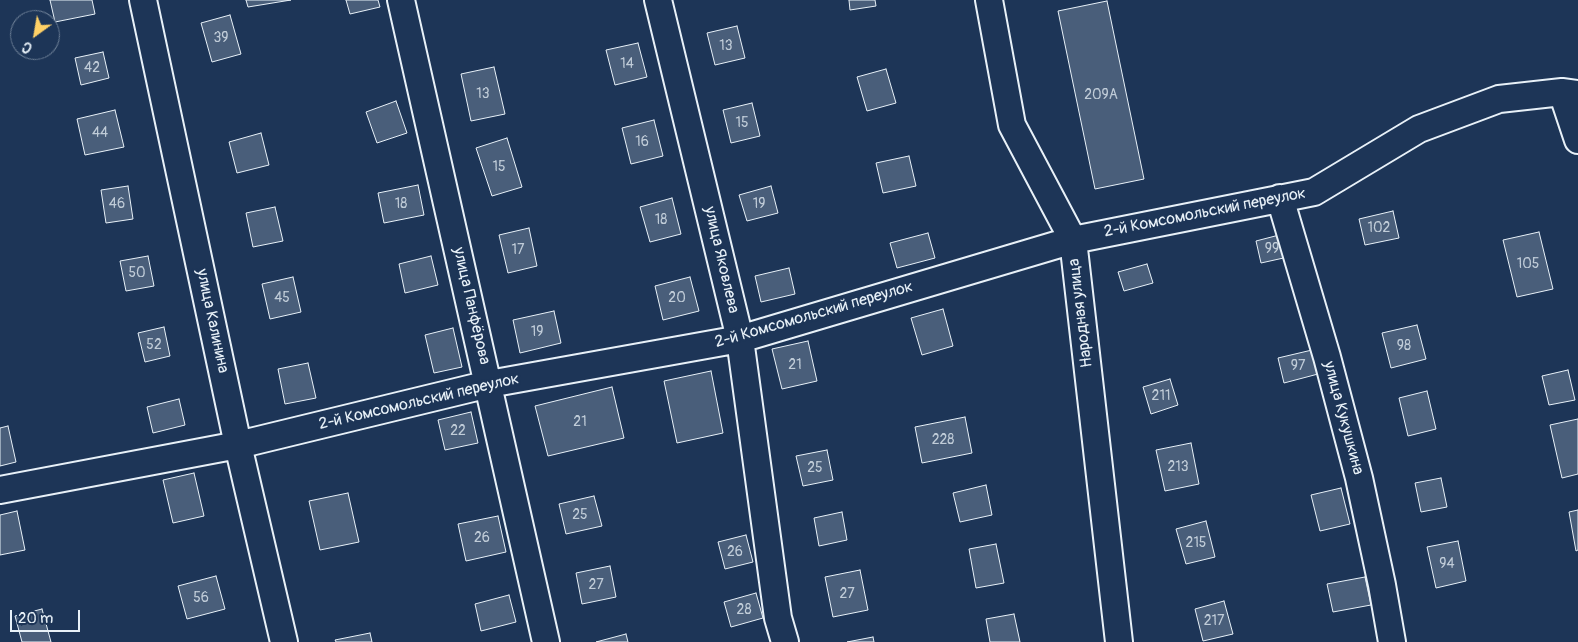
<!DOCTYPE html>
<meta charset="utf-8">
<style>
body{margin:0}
#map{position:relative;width:1578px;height:642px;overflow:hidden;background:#1d3557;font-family:Pangolin,sans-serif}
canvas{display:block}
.north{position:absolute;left:10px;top:10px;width:50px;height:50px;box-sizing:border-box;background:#1d3557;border:1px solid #6e8097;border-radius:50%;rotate:212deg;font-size:14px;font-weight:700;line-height:20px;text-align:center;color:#e8f1f8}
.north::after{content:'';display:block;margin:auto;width:18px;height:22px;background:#ffd166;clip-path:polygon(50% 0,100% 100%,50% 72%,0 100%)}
.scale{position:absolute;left:10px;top:610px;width:70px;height:22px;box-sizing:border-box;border:2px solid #e8f1f8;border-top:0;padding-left:6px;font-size:15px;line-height:18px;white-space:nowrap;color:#e8f1f8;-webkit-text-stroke:4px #1d3557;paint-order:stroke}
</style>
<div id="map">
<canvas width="1578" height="642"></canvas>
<div class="north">С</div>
<div class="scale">20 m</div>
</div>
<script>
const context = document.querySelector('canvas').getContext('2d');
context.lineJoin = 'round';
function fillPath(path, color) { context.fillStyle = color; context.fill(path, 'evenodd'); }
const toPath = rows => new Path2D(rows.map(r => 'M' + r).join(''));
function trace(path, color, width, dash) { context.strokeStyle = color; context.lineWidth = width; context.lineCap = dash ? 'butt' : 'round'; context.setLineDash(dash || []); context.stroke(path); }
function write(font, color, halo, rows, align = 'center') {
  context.font = font + ' Pangolin,sans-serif'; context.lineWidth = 5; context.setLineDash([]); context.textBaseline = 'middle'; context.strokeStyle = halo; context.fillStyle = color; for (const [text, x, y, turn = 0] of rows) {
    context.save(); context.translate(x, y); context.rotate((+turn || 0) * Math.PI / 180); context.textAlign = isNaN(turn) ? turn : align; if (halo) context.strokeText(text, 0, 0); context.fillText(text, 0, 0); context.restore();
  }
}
const building = toPath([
 [50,0,92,0,95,14,55,22,50,0],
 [246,0,291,0,248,7,246,0],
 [346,0,378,0,380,7,350,14,346,0],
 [849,0,875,0,876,6,850,10,849,0],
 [1107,1,1144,179,1095,189,1058,11,1107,1],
 [230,15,241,54,212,62,201,23,230,15],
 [737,26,745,58,715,65,707,33,737,26],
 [638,43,647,77,615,85,606,50,638,43],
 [103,52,109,78,81,85,75,58,103,52],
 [494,67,505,114,471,121,461,74,494,67],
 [886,69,896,103,867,111,857,77,886,69],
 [396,101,407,133,377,143,366,112,396,101],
 [752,103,760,136,731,143,723,110,752,103],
 [115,110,124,147,85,155,77,119,115,110],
 [654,120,663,156,631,164,622,128,654,120],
 [261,133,269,165,237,173,229,142,261,133],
 [507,138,522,187,492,196,476,148,507,138],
 [909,156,916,186,883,193,876,163,909,156],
 [418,185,424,215,384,223,378,193,418,185],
 [128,186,133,219,106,223,101,190,128,186],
 [771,186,778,213,747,221,739,195,771,186],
 [672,198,681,234,650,242,640,207,672,198],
 [275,207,283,241,253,247,246,213,275,207],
 [1393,211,1399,238,1365,245,1359,219,1393,211],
 [529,228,537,266,508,273,499,235,529,228],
 [1539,232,1553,289,1517,297,1503,240,1539,232],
 [928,233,935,258,897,268,890,243,928,233],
 [1283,234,1288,257,1261,263,1256,241,1283,234],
 [148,256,154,286,126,291,120,261,148,256],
 [431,256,438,285,405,293,399,264,431,256],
 [1147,264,1153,283,1124,291,1118,272,1147,264],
 [789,268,795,294,761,302,755,276,789,268],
 [293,277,301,312,270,319,262,284,293,277],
 [690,277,699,311,663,320,655,286,690,277],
 [943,309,953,346,922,355,911,318,943,309],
 [554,311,561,343,520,353,513,320,554,311],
 [1417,325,1426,359,1391,368,1382,333,1417,325],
 [164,327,170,356,145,362,138,333,164,327],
 [453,328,462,367,434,373,425,335,453,328],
 [808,341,817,381,782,389,772,349,808,341],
 [1312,350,1318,374,1284,383,1278,358,1312,350],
 [308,363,316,398,285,404,278,369,308,363],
 [1568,370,1575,400,1549,405,1542,376,1568,370],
 [711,371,723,433,677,443,664,381,711,371],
 [1170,379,1178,405,1151,414,1143,387,1170,379],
 [612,387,624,438,548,456,535,406,612,387],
 [1427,391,1436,429,1408,436,1399,398,1427,391],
 [179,399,185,425,153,433,147,407,179,399],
 [471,412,478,443,445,450,438,420,471,412],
 [965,417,972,453,922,463,915,427,965,417],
 [1578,419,1578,474,1562,478,1550,425,1578,419],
 [8,426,16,462,0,466,0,428,8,426],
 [1191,443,1199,484,1165,491,1156,450,1191,443],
 [827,450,833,480,803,486,796,456,827,450],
 [194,473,204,516,173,523,163,480,194,473],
 [1441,478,1447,507,1421,512,1415,483,1441,478],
 [986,485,992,515,960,522,953,493,986,485],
 [1341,488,1350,524,1320,531,1311,495,1341,488],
 [348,493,359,542,320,550,309,501,348,493],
 [594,496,602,526,566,534,559,504,594,496],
 [1578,510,1578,550,1576,551,1569,512,1578,510],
 [17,511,25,550,0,555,0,515,17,511],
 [842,512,847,540,819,546,814,518,842,512],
 [498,516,506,552,466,561,458,524,498,516],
 [1206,521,1215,557,1186,564,1176,529,1206,521],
 [746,535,753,562,725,569,718,542,746,535],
 [1458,541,1466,581,1436,588,1427,547,1458,541],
 [996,544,1004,583,976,588,969,549,996,544],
 [610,566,616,597,582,604,576,573,610,566],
 [860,570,868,610,833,617,825,577,860,570],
 [216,576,225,609,187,619,178,586,216,576],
 [1365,577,1371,605,1333,612,1327,584,1365,577],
 [756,593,763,618,731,627,724,602,756,593],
 [509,595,516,622,481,631,475,604,509,595],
 [1224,601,1233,634,1203,641,1195,609,1224,601],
 [42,609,51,642,22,642,15,616,42,609],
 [1014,614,1020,642,990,642,986,619,1014,614],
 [370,633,372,642,336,642,335,640,370,633],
 [626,634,628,642,596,642,626,634],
 [873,637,874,642,847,642,873,637]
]);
fillPath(building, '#495e7a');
trace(building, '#e8f1f8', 1);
const minor = toPath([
 [143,0,238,445,284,642],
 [401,0,546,642],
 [658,0,740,339,778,618,785,642],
 [989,0,1012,125,1073,240,1119,642],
 [1562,92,1578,140],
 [1280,198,1327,357,1359,478,1382,585,1392,642],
 [0,490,238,445,489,384,740,339,1073,240,1314,192,1419,129,1499,99,1562,92,1578,94]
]);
trace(minor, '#e8f1f8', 30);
trace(minor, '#1d3557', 26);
write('14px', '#c0ccd8', null, [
 ["39",221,38],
 ["13",726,46],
 ["14",627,64],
 ["42",92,68],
 ["13",483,94],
 ["209А",1101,95],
 ["15",742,123],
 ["44",100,133],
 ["16",642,142],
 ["15",499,167],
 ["46",117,204],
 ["18",401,204],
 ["19",759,204],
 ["18",661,220],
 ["102",1379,228],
 ["99",1272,249],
 ["17",518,250],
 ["105",1528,264],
 ["50",137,273],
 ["45",282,298],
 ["20",677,298],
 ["19",537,332],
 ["52",154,345],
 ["98",1404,346],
 ["21",795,365],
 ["97",1298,366],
 ["211",1161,396],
 ["21",580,422],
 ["22",458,431],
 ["228",943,440],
 ["213",1178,467],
 ["25",815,468],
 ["25",580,515],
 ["26",482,538],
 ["215",1196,543],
 ["26",735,552],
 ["94",1447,564],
 ["27",596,585],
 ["27",847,594],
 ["56",201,598],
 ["28",744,610],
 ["217",1214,621]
]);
write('16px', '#e8f1f8', '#1d3557', [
 ["2-й Комсомольский переулок",1205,213,-11],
 ["улица Яковлева",721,260,77],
 ["улица Панфёрова",471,306,77],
 ["Народная улица",1081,313,-97],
 ["2-й Комсомольский переулок",814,315,-16],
 ["улица Калинина",212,321,78],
 ["2-й Комсомольский переулок",419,402,-13],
 ["улица Кукушкина",1343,418,75]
]);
</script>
